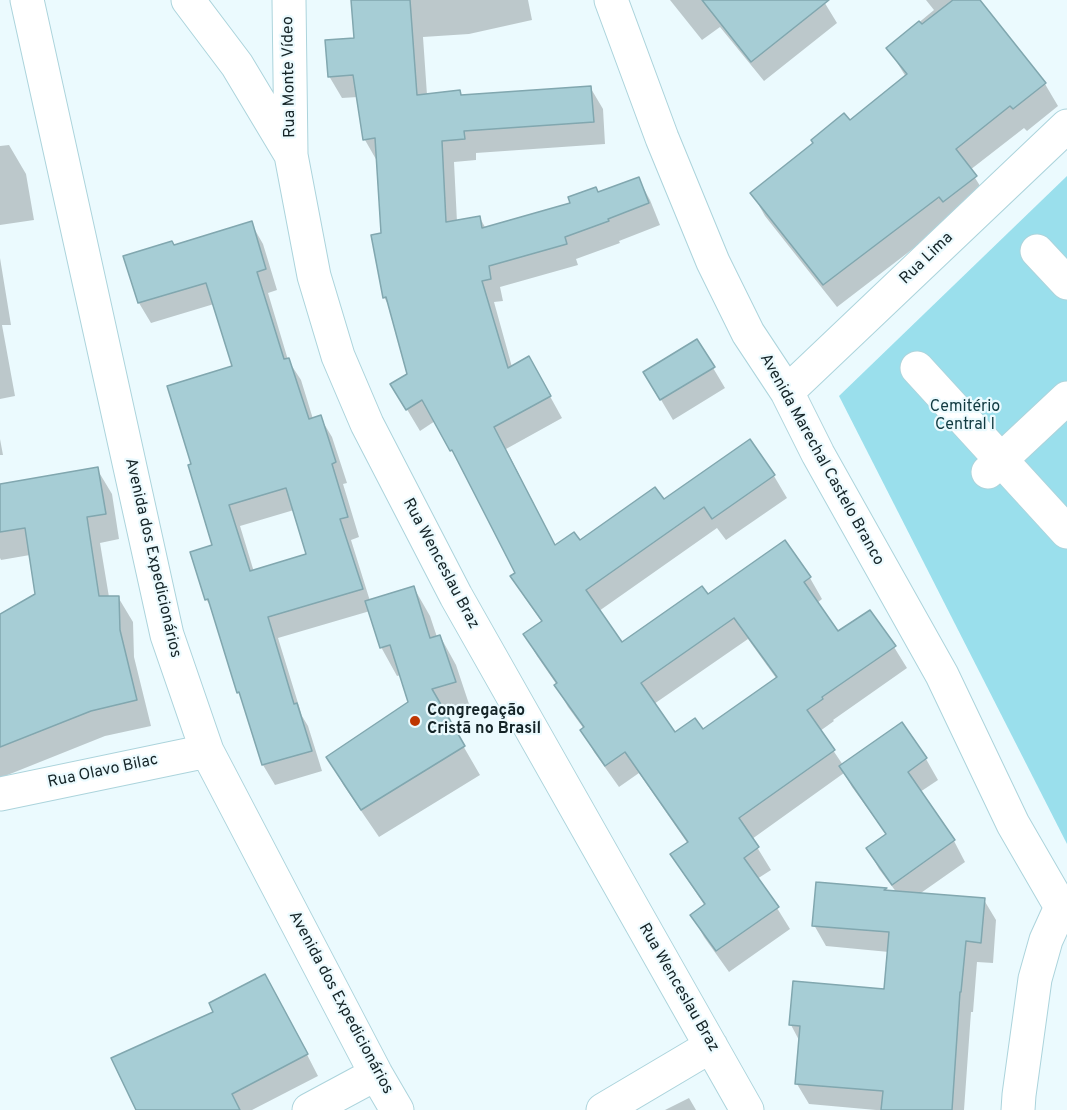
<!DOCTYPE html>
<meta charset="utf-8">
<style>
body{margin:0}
canvas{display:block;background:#ebfafe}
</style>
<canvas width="1067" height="1110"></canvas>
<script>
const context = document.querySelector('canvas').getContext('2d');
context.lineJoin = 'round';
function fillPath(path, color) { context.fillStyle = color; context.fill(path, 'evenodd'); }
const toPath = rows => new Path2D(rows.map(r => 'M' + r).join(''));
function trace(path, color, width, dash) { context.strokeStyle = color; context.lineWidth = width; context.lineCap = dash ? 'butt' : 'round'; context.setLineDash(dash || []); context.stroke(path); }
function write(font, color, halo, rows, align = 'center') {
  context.font = font + ' Overpass,sans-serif'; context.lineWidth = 4.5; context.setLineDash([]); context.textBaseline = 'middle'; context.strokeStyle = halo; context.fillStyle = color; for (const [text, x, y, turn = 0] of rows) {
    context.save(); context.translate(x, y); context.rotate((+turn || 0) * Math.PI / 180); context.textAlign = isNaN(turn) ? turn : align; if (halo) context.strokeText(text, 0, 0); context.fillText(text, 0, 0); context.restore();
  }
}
fillPath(toPath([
 [1067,176,1067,844,839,396]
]), '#9adfec');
fillPath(toPath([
 [353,0,528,0,532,20,469,34,423,37,427,95,460,92,462,96,590,87,603,109,605,144,476,153,476,160,454,162,457,222,480,218,486,229,572,204,638,178,650,200,660,225,619,241,620,243,576,259,578,265,500,287,503,301,494,302,512,367,541,380,562,418,506,449,555,546,579,542,663,501,749,441,774,476,787,498,726,540,717,528,599,611,622,644,707,596,810,578,822,599,817,603,838,633,894,647,907,668,833,720,834,721,820,731,843,765,901,724,926,759,938,780,920,792,954,841,965,862,918,895,984,900,996,920,993,963,977,962,973,1012,971,1012,964,1110,876,1110,809,1104,797,1084,800,1042,791,1025,886,991,889,952,826,946,814,925,817,883,886,889,888,892,897,893,879,869,868,849,887,835,852,787,844,773,752,839,771,870,757,879,777,908,790,929,729,972,704,937,692,915,705,906,685,876,672,855,688,844,639,773,619,787,594,752,582,730,584,729,568,707,556,686,557,685,537,656,525,635,542,622,525,598,512,577,517,573,464,472,435,421,420,431,405,406,409,375,391,310,384,297,383,234,377,161,365,140,358,97,342,98,329,76,356,40],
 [748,639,776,678,702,731,675,734,654,704],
 [670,0,823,0,837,23,764,81,720,27,702,40],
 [926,0,978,0,1045,84,1058,106,1027,131,1024,128,970,170,989,200,953,218,837,307,765,216,752,193,849,122,906,77,888,48,934,10],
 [9,145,26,174,34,220,0,225,0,146],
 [251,223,263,244,277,290,268,293,288,360,301,380,313,419,320,417,332,437,347,483,343,484,359,537,351,540,370,601,414,588,430,616,437,637,440,636,456,665,471,710,447,718,480,775,379,837,344,786,328,757,410,703,401,675,397,676,381,647,370,611,278,638,302,716,308,726,322,771,275,785,263,765,214,612,206,599,214,546,193,465,234,367,214,304,151,323,139,303,125,257,174,247],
 [294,510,308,555,254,572,240,526],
 [0,258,11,325,2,325,15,396,0,399],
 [697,341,725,388,673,420,657,393],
 [0,439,3,455,0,455],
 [97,469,112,494,119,539,100,543,109,597,118,597,133,622,134,657,151,726,105,736,0,778,0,616,37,594,30,555,1,560,0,558,0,485],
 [277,996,318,1076,252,1110,137,1110],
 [689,1098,696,1110,665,1110]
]), '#0003');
const building = toPath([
 [351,0,410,0,417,95,460,90,461,95,591,86,594,122,464,131,465,139,442,141,446,222,480,216,482,228,570,203,568,197,596,187,598,192,639,177,649,203,608,219,609,221,565,237,567,244,489,266,491,279,482,281,508,368,529,356,551,396,494,427,555,545,574,532,580,540,655,487,664,499,750,439,775,475,712,519,704,507,586,590,622,642,702,586,708,594,785,540,811,577,804,582,838,631,870,610,896,646,822,697,823,699,807,710,835,750,739,818,759,847,744,858,779,907,716,951,690,915,705,904,670,854,688,842,625,752,605,766,580,730,584,727,554,685,557,683,523,634,542,621,510,576,515,573,452,450,450,451,422,400,406,410,390,384,407,374,386,297,383,298,371,235,381,233,375,138,363,140,353,75,328,77,325,40,354,38,351,0],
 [734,618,777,677,703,729,695,718,675,732,641,683,734,618],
 [702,0,829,0,751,62,702,0],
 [953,0,980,0,1046,83,1013,109,1010,106,956,149,977,176,943,202,939,197,823,285,750,193,813,143,811,140,844,113,850,120,907,74,886,48,919,21,922,24,953,0],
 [252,221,266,269,257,272,284,359,289,358,309,419,321,415,336,462,332,464,348,517,340,519,363,589,268,617,294,704,297,703,312,751,262,765,239,692,237,693,208,599,205,600,190,552,212,545,188,465,191,464,167,386,232,366,206,283,138,303,123,256,172,241,174,245,252,221],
 [286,488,306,554,250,571,229,505,286,488],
 [697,339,715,367,660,400,643,372,697,339],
 [98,467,106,514,87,517,99,596,119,596,120,630,137,700,91,711,0,747,0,614,35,594,25,528,0,532,0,484,98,467],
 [414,586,430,638,440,635,456,682,432,689,465,746,361,810,326,757,408,702,390,645,380,648,365,601,414,586],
 [902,722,927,758,908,772,955,840,892,885,866,848,886,834,839,766,902,722],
 [816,882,887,888,884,890,985,898,981,943,966,941,961,992,960,992,952,1110,881,1110,883,1091,795,1084,800,1026,789,1025,793,981,884,989,889,932,812,926,816,882],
 [265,974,308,1054,232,1094,240,1110,136,1110,111,1058,213,1012,209,1003,265,974]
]);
fillPath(building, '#a6cdd5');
trace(building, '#81a7af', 1.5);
const minor = toPath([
 [27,0,167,635,207,751,376,1074,397,1110],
 [188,0,237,65,291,155,314,276,338,356,367,424,456,596,747,1110],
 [289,0,291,153],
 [611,0,662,138,713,262,748,333,787,392,818,454,942,675,1013,824,1061,907,1067,912],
 [1037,251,1067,283],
 [917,368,1067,532],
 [787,392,1067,126],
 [988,472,1067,398],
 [0,794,207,751],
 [309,1110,376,1074],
 [603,1110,711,1046],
 [1018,1110,1019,1095,1035,979,1046,940,1061,907]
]);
trace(minor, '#acd4dc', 35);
trace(minor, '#fff', 33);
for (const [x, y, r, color] of [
 [415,721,6,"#be3601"]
]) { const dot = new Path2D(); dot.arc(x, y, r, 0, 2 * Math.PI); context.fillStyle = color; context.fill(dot); trace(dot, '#ebfafe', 2); }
write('16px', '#152427', '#ebfafe', [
 ["Rua Monte Vídeo",290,77,-91],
 ["Rua Lima",927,259,-44],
 ["Avenida Marechal Castelo Branco",821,460,61],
 ["Avenida dos Expedicionários",152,558,77],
 ["Rua Wenceslau Braz",440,564,62],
 ["Rua Olavo Bilac",103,772,-12],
 ["Rua Wenceslau Braz",678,988,60],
 ["Avenida dos Expedicionários",340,1003,62]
]);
write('16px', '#113a41', '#ebfafe', [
 ["Cemitério",965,408],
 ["Central I",965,426]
]);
write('bold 16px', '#152427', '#ebfafe', [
 ["Congregação",427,712],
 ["Cristã no Brasil",427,730]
], 'left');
</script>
